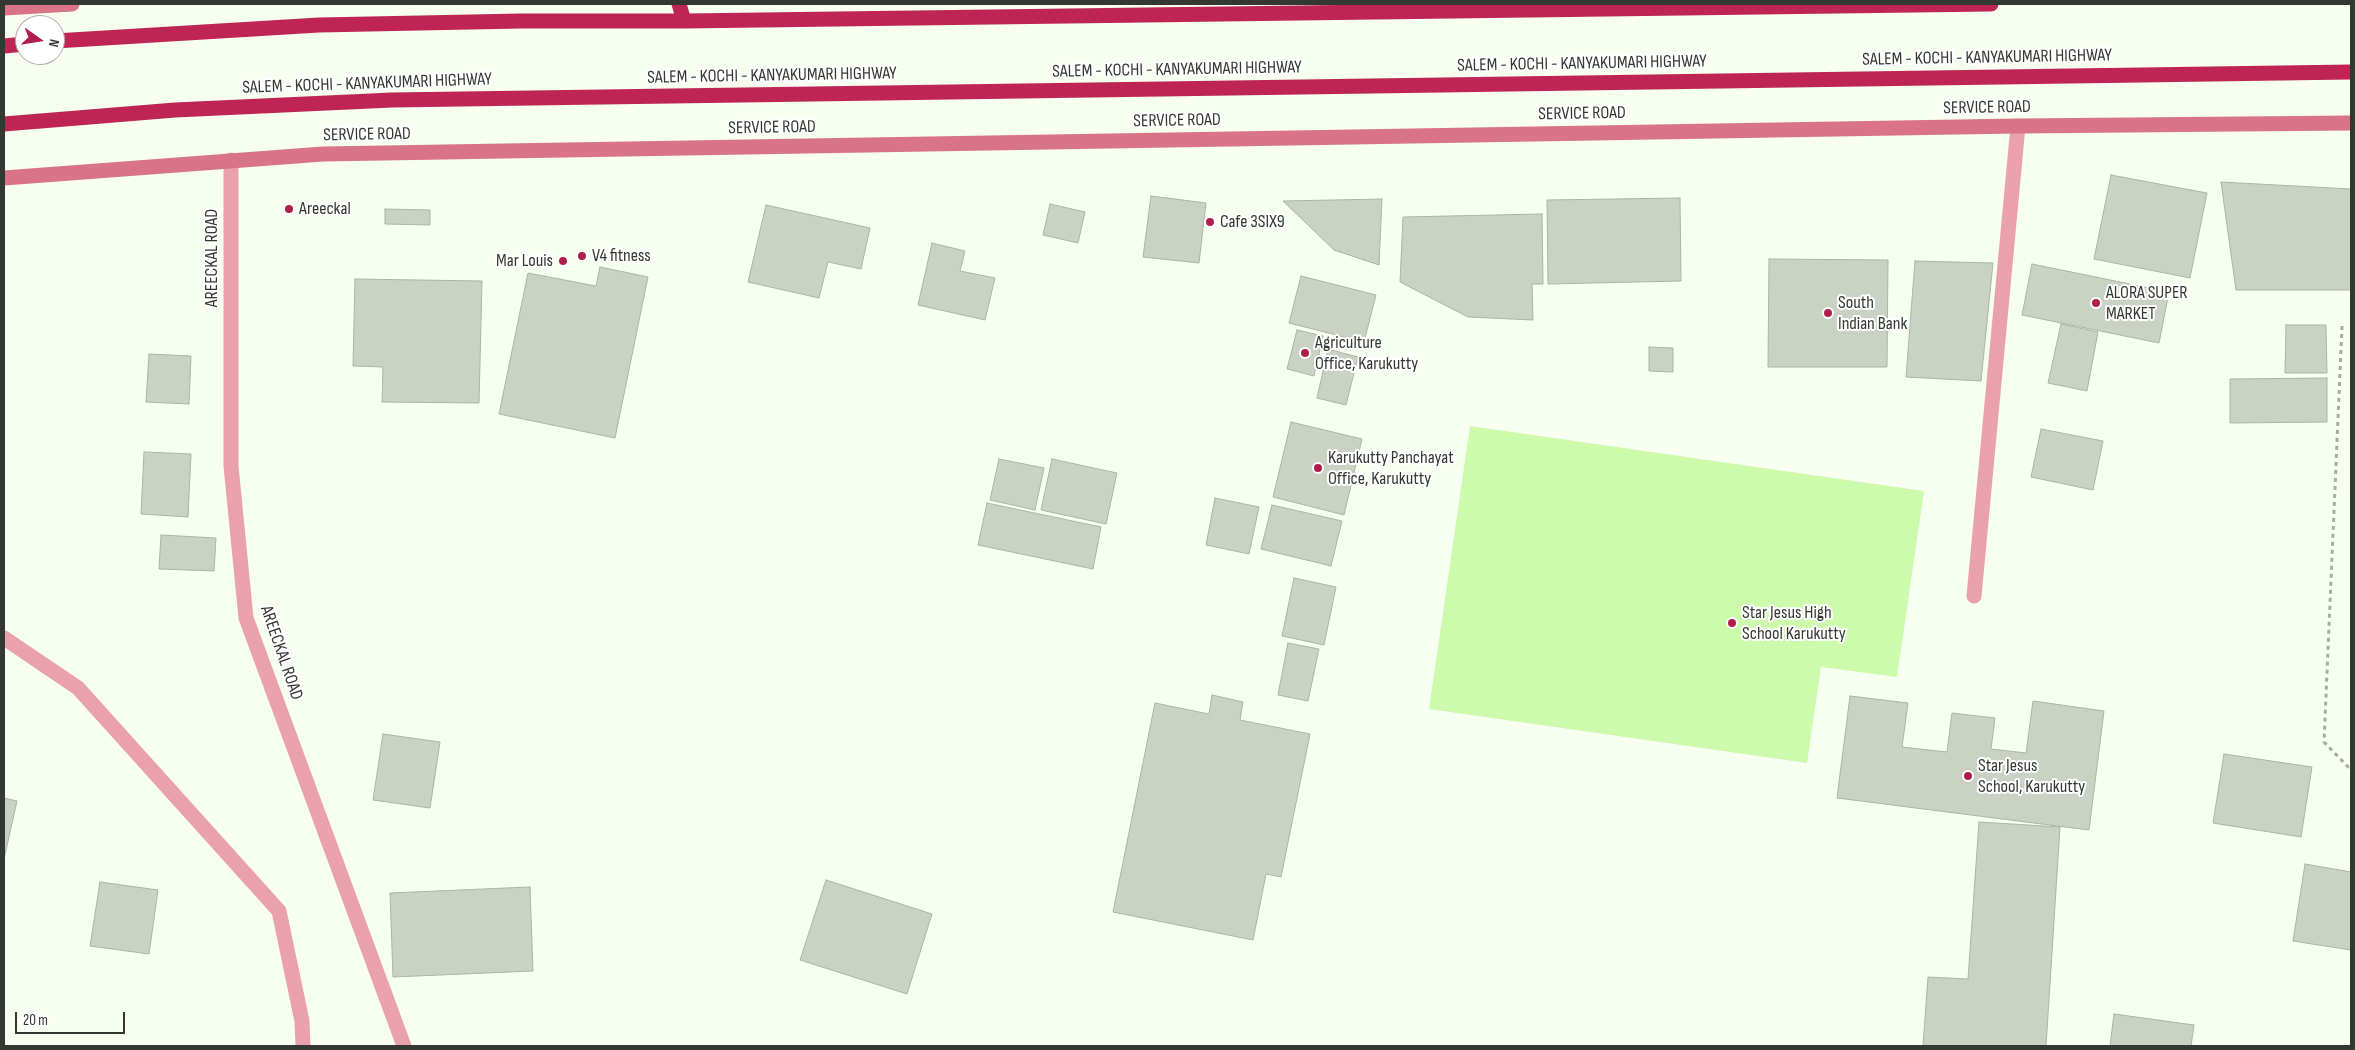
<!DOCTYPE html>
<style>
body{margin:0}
#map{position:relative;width:2355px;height:1050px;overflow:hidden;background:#f6fff0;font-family:"Sofia Sans Condensed",sans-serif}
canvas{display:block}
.frame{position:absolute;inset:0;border:5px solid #343832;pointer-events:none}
.north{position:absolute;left:15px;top:15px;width:50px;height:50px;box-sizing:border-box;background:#fff;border:1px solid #aeafad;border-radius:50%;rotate:103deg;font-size:14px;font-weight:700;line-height:20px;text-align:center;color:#343832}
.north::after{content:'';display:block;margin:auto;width:18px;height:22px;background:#b01f4c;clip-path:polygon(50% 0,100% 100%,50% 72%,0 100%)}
.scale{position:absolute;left:15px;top:1012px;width:110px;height:22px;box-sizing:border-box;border:2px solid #343832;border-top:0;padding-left:6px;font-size:15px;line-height:18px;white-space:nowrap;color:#343832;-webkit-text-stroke:4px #fff;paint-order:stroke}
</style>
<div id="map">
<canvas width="2355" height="1050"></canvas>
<div class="frame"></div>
<div class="north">N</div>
<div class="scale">20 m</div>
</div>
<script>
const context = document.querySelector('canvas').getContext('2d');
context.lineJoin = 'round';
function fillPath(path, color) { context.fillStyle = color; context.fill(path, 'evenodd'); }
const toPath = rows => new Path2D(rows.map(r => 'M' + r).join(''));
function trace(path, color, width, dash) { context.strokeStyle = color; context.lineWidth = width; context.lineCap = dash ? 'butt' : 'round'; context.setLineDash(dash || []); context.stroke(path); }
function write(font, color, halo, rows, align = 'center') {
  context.font = font + ' "Sofia Sans Condensed",sans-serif'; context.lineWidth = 4; context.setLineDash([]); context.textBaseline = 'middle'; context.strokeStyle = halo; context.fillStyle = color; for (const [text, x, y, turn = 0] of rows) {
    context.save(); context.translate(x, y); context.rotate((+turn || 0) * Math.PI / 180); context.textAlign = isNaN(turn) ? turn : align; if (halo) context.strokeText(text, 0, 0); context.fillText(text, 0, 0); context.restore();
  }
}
fillPath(toPath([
 [1470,426,1924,491,1897,677,1821,667,1807,763,1429,709]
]), '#cdfaac');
const building = toPath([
 [2111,175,2207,193,2190,278,2094,259,2111,175],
 [2221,182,2351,189,2351,290,2236,290,2221,182],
 [1151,196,1206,203,1199,263,1143,257,1151,196],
 [1680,198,1681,281,1548,284,1547,200,1680,198],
 [1382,199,1379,265,1334,250,1283,201,1382,199],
 [1050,204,1085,212,1078,243,1043,235,1050,204],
 [766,205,870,228,861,269,828,262,819,298,748,282,766,205],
 [385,209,430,210,430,225,385,224,385,209],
 [1542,214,1543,284,1532,284,1533,320,1468,317,1400,282,1403,217,1542,214],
 [932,243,965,251,960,271,995,278,985,320,918,305,932,243],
 [1769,259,1888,260,1887,367,1768,367,1769,259],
 [1915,261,1993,263,1981,381,1906,377,1915,261],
 [2032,264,2169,292,2159,343,2022,315,2032,264],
 [600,267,648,277,615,438,499,414,528,273,596,286,600,267],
 [1301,276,1376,295,1364,342,1289,323,1301,276],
 [355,279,482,281,479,403,382,402,383,367,353,366,355,279],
 [2061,324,2098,332,2087,391,2048,383,2061,324],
 [2286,325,2326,325,2327,373,2285,373,2286,325],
 [1297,330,1323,336,1314,376,1287,369,1297,330],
 [1649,347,1673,348,1673,372,1649,371,1649,347],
 [1328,349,1358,357,1346,405,1317,398,1328,349],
 [149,354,191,356,189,404,146,402,149,354],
 [2327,378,2327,422,2230,423,2230,379,2327,378],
 [1291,422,1362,439,1344,515,1273,497,1291,422],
 [2041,429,2103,441,2093,490,2031,477,2041,429],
 [144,452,191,454,188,517,141,514,144,452],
 [999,459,1044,468,1035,510,990,500,999,459],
 [1052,459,1117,473,1106,524,1041,510,1052,459],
 [1215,498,1259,507,1249,554,1206,545,1215,498],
 [987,503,1101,527,1093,569,978,545,987,503],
 [1272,505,1342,521,1331,566,1261,549,1272,505],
 [161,535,216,538,214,571,159,569,161,535],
 [1294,578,1336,587,1324,645,1282,636,1294,578],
 [1288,643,1319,649,1308,701,1278,695,1288,643],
 [1212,695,1243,702,1240,720,1310,734,1281,877,1266,874,1253,940,1113,912,1155,703,1209,714,1212,695],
 [1850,696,1908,703,1902,747,1947,752,1952,713,1995,718,1991,749,2026,753,2033,701,2104,711,2089,830,1837,798,1850,696],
 [383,734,440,742,430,808,373,800,383,734],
 [2224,754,2312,767,2301,837,2213,823,2224,754],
 [4,798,17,801,4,859,4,798],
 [1979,822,2060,827,2046,1046,1923,1046,1928,977,1968,979,1979,822],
 [2305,864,2351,872,2351,950,2293,941,2305,864],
 [826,880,932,914,907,994,800,960,826,880],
 [100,882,158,890,149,954,90,946,100,882],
 [530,887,533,971,393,977,390,893,530,887],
 [2114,1014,2194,1025,2191,1046,2110,1046,2114,1014]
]);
fillPath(building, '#c9d2c3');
trace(building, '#abb4a5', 1);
trace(toPath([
 [2342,326,2324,742,2351,770]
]), '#a6ada2', 3, [4, 4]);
trace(toPath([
 [1974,596,2018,126]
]), '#e9a2ac', 15);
trace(toPath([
 [231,160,231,466,246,618,404,1046],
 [4,638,78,688,279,911,302,1021,303,1046]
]), '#e9a2ac', 15);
trace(toPath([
 [4,8,72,4],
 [4,178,323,154,2018,126,2351,123]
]), '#d97486', 15);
trace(toPath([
 [679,4,684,21],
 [55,41,319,25,521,21,684,21,1991,4],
 [4,46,25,44],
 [4,124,175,110,392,100,2351,72]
]), '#bf2554', 15);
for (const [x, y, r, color] of [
 [289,209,5,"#b01f4c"],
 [1210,222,5,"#b01f4c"],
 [582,256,5,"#b01f4c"],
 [563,261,5,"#b01f4c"],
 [2096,303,5,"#b01f4c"],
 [1828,313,5,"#b01f4c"],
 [1305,353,5,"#b01f4c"],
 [1318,468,5,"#b01f4c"],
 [1732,623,5,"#b01f4c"],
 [1968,776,5,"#b01f4c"]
]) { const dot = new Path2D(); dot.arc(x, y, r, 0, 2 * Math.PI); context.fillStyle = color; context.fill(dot); trace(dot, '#fff', 2); }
write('18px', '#343832', '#fff', [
 ["SALEM - KOCHI - KANYAKUMARI HIGHWAY",1987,58,-1],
 ["SALEM - KOCHI - KANYAKUMARI HIGHWAY",1582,64,-1],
 ["SALEM - KOCHI - KANYAKUMARI HIGHWAY",1177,70,-1],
 ["SALEM - KOCHI - KANYAKUMARI HIGHWAY",772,76,-1],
 ["SALEM - KOCHI - KANYAKUMARI HIGHWAY",367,84,-2],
 ["SERVICE ROAD",1987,108,-1],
 ["SERVICE ROAD",1582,114,-1],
 ["SERVICE ROAD",1177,121,-1],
 ["SERVICE ROAD",772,128,-1],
 ["SERVICE ROAD",367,135,-1],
 ["AREECKAL ROAD",212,258,-90],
 ["AREECKAL ROAD",281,653,71]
]);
write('18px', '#343832', '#fff', [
 ["Areeckal",299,209],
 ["Cafe 3SIX9",1220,222],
 ["V4 fitness",592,256],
 ["Mar Louis",553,261,"right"],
 ["ALORA SUPER",2106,293],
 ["MARKET",2106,314],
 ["South",1838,303],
 ["Indian Bank",1838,324],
 ["Agriculture",1315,343],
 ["Office, Karukutty",1315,364],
 ["Karukutty Panchayat",1328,458],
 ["Office, Karukutty",1328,479],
 ["Star Jesus High",1742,613],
 ["School Karukutty",1742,634],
 ["Star Jesus",1978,766],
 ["School, Karukutty",1978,787]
], 'left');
</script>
